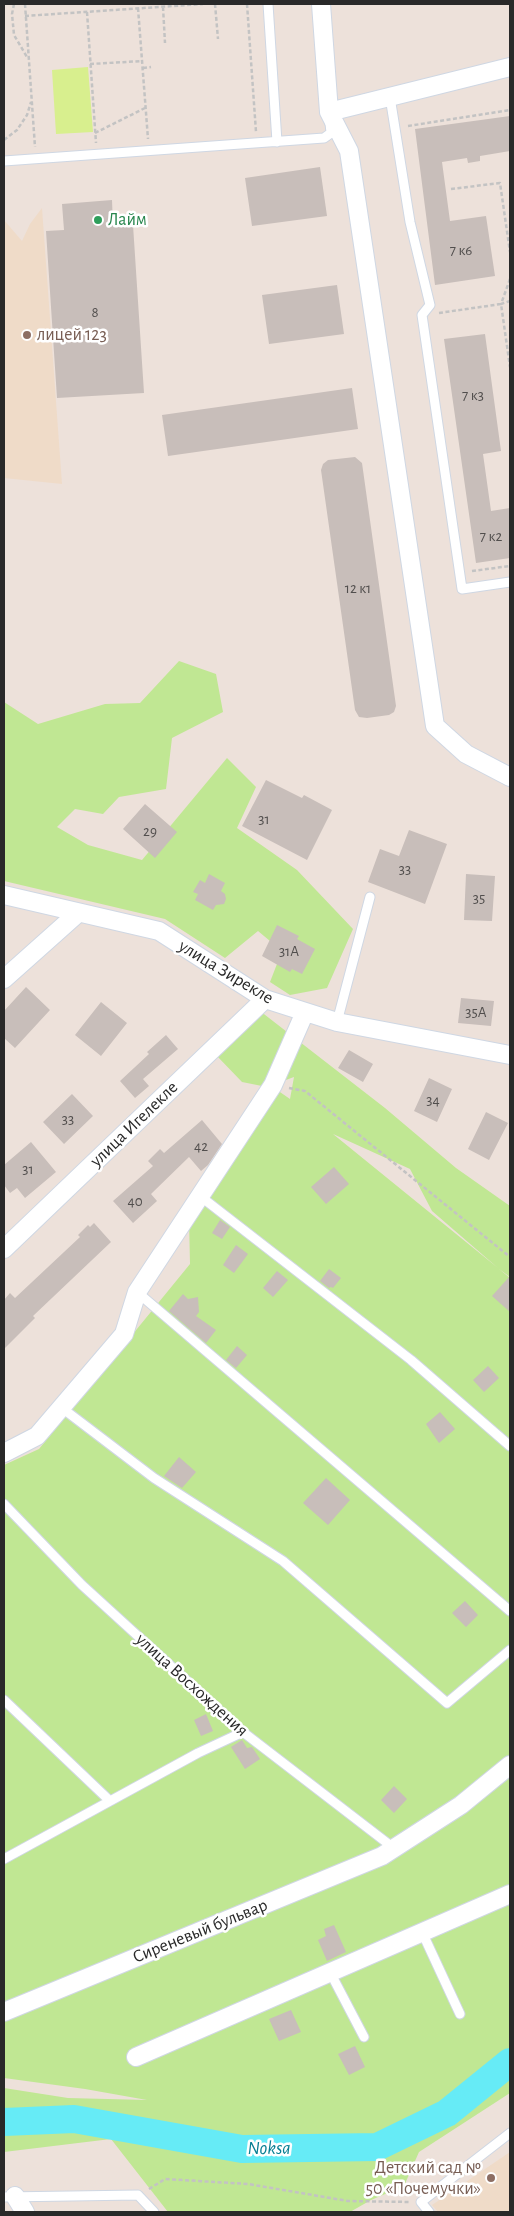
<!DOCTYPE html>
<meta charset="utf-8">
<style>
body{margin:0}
#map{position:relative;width:514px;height:2216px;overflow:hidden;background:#ede1da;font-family:"Alegreya Sans",sans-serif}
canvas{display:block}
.frame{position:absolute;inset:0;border:5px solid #292929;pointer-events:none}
</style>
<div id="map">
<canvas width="514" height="2216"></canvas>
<div class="frame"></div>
</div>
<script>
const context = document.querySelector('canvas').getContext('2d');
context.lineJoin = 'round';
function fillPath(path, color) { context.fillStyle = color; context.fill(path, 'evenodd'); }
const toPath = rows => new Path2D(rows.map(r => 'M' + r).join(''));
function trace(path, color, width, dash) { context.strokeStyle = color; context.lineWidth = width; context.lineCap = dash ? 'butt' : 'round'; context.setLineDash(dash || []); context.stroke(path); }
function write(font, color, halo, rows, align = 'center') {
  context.font = font + ' "Alegreya Sans",sans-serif'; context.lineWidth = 5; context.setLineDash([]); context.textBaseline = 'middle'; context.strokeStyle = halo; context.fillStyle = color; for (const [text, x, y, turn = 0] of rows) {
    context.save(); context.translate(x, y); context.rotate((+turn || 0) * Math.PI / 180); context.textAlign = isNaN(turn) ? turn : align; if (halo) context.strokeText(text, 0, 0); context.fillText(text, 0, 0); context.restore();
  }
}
fillPath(toPath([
 [42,208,58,429,62,484,4,478,4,220,22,241,30,224],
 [510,2152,510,2212,438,2212,432,2205]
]), '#efdbc8');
fillPath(toPath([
 [179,661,216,674,223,712,172,738,166,789,119,797,103,814,75,809,57,827,88,845,142,860,227,758,256,787,237,828,297,870,353,929,327,988,290,995,270,982,282,951,258,931,225,958,165,919,4,881,4,702,38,724,105,704,140,703],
 [260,1011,385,1108,456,1168,510,1206,510,1277,499,1269,510,1278,510,2093,419,2152,404,2186,371,2200,350,2212,168,2212,111,2139,4,2152,4,2088,68,2098,147,2100,85,2089,4,2078,4,1465,39,1449,190,1264,189,1219,277,1090,290,1099,294,1077,267,1087,242,1082,216,1055],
 [333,1134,410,1169,432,1211,498,1268]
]), '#c0e793');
fillPath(toPath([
 [88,67,93,132,56,134,52,70]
]), '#d8ef8e');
trace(toPath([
 [4,2122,74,2119,242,2149,377,2147,447,2113,510,2062]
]), '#66ebf6', 28);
fillPath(toPath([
 [510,116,510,151,480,156,480,161,468,163,467,158,442,162,450,221,486,216,495,276,435,285,415,129],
 [320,167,327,216,252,226,245,178],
 [112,200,113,226,133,225,144,393,57,398,46,231,64,230,62,204],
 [337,285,344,334,269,344,262,295],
 [485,334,501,451,483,454,491,511,510,508,510,558,476,563,444,339],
 [352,388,358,429,168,456,162,415],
 [355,457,362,463,396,706,394,712,389,715,367,718,359,717,355,710,321,470,323,464,328,460],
 [266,780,302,798,304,795,332,810,307,860,242,826],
 [145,804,177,832,155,858,123,829],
 [409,830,447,844,425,904,368,882,380,849,399,856],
 [209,874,225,883,221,891,225,894,226,899,224,904,216,905,213,910,195,900,198,894,193,892,200,880,205,883],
 [466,874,495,876,492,921,464,920],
 [277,925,299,936,297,939,315,949,302,974,292,969,290,972,262,956],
 [26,987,50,1010,15,1048,4,1038,4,1011],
 [461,998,494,1001,491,1026,458,1023],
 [101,1002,127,1023,101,1056,75,1035],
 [166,1035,178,1049,143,1079,149,1086,135,1098,120,1081,149,1054,147,1052],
 [349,1050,373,1064,363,1082,338,1068],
 [429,1078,452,1089,437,1122,414,1111],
 [72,1094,93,1116,64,1144,43,1122],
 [486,1112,508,1123,489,1160,468,1149],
 [202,1120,222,1144,208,1165,201,1171,189,1157,151,1194,157,1201,133,1223,113,1201,153,1166,148,1161,160,1149,164,1153],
 [31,1142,56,1172,25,1198,17,1188,10,1193,4,1185,4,1165],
 [334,1167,349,1184,326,1204,311,1187],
 [220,1220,230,1227,222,1239,212,1233],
 [94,1223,111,1242,33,1316,35,1318,4,1349,4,1300,10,1293,15,1298,80,1237,78,1235,88,1225,90,1227],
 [236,1245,248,1254,234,1273,223,1265],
 [329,1269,341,1278,333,1288,331,1287,329,1288,320,1281],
 [277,1271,288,1280,273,1297,263,1288],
 [510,1276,510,1312,492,1296],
 [183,1294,188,1299,198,1297,199,1312,196,1316,216,1330,206,1343,169,1311],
 [237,1346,247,1355,236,1368,226,1360],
 [488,1366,499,1378,484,1392,473,1380],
 [440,1412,455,1429,439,1443,426,1424],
 [179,1457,196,1472,182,1488,164,1476],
 [326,1478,350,1500,328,1525,303,1503],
 [465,1601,478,1615,466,1627,452,1613],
 [206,1714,213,1731,201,1736,194,1720],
 [242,1740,247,1748,252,1747,260,1759,245,1769,231,1747],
 [394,1786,407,1799,394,1813,381,1800],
 [334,1925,346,1952,327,1961,318,1940,326,1936,324,1929],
 [291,2010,301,2032,279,2041,269,2019],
 [355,2046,365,2067,349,2075,338,2054]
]), '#c8beba');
const service = toPath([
 [268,4,277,142],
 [390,97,410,222,430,305,422,315,462,589,510,582],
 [4,161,324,138,331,133,330,123],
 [337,1022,370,897],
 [200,1196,411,1360,510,1446],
 [137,1292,510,1611],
 [62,1408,154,1478,283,1561,447,1703,510,1650],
 [4,1504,82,1585,243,1732,395,1849],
 [4,1700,110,1801],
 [4,1859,198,1753,243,1732],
 [422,1932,460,2014],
 [331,1974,364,2037],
 [4,2197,138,2195,154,2212],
 [429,2212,421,2202,510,2133]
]);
const minor = toPath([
 [321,4,329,112,349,151,435,726,466,754,510,777],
 [329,112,510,67],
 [4,895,159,931,265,999,337,1022,510,1055],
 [4,979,78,913],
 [4,1249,265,999],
 [4,1453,37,1436,124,1334,137,1292,273,1085,305,1012],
 [4,2012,382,1856,461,1805,510,1765],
 [136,2057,510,1894],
 [15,2196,25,2212]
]);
trace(service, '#cfd7e3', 11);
trace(minor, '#cfd7e3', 20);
trace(toPath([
 [14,4,12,14,14,35,27,57],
 [25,4,35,147],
 [215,4,218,39],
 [247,4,256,132],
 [163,7,165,43],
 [138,8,148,139],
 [87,12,96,143],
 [25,16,203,4],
 [90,64,142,61],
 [143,68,151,67],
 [408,126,510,110],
 [95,133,145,108],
 [4,140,17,130,27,115,31,102],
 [451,189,500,183,510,252],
 [510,279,501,304,510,301],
 [439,313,501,304,510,367],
 [472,571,510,566],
 [289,1088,305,1091,510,1257],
 [149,2189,165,2179,248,2184,348,2201,410,2202]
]), '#c3c3c3', 2.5, [4, 2.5]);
trace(service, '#fff', 9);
trace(minor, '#fff', 18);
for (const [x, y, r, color] of [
 [98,220,5,"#2e9e5b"],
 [27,335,5,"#8d6e63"],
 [491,2178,5,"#8d6e63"]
]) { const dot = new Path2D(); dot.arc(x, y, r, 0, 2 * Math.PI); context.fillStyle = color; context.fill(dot); trace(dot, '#fff', 2); }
write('15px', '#514e4d', null, [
 ["7 к6",461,250],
 ["8",95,312],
 ["7 к3",473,395],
 ["7 к2",491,536],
 ["12 к1",358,588],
 ["31",264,819],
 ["29",150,831],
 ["33",405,869],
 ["35",479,898],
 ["31А",289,951],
 ["35А",476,1012],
 ["34",433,1100],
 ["33",68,1119],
 ["42",201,1146],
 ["31",28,1169],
 ["40",135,1201]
]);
write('18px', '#27864d', '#fff', [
 ["Лайм",108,220]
], 'left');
write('18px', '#785e54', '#fff', [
 ["лицей 123",37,335],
 ["Детский сад №",481,2168,"right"],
 ["50 «Почемучки»",481,2189,"right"]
], 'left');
write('18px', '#292929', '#fff', [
 ["улица Зирекле",226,972,31],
 ["улица Игелекле",134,1124,-44],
 ["улица Восхождения",192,1685,42],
 ["Сиреневый бульвар",200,1931,-22]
]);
write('italic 19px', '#067e93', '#fff', [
 ["Noksa",269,2148]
]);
</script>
